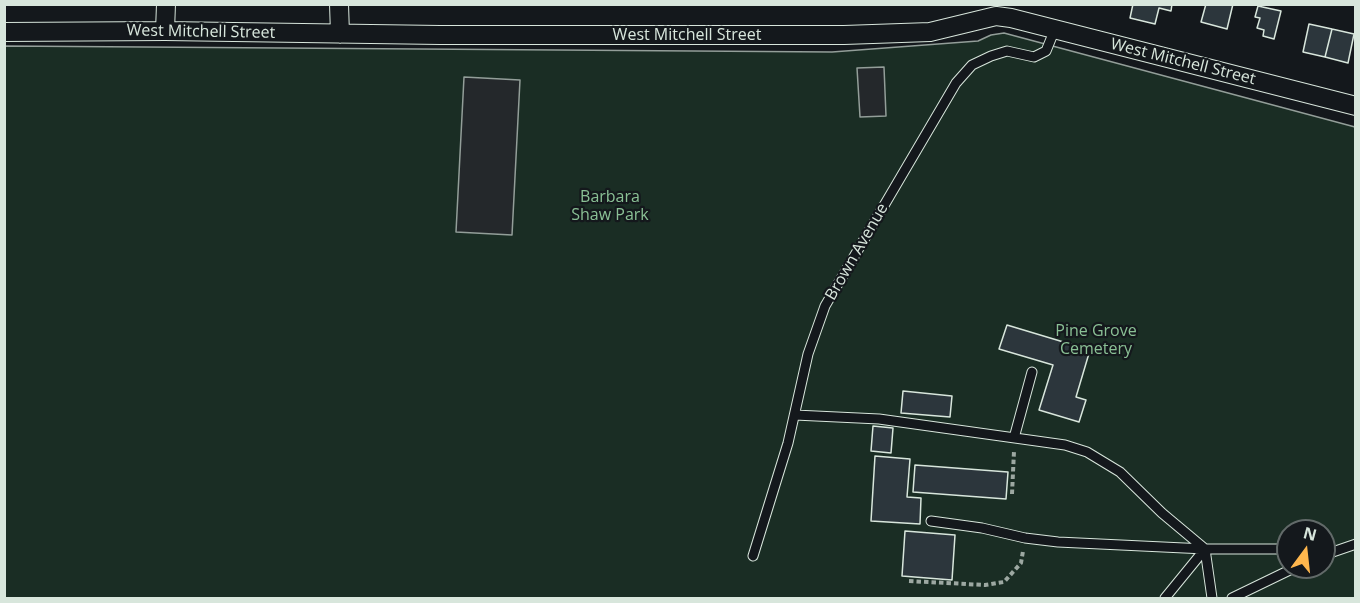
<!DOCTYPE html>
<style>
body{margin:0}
#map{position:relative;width:1360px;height:603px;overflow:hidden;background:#14181c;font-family:"Open Sans",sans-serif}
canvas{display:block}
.frame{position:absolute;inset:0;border:6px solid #d8e6dc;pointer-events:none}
.north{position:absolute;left:1276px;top:519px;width:60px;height:60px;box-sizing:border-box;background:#14181c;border:2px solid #626a69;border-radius:50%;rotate:15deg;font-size:16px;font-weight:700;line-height:24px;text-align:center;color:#d8e6dc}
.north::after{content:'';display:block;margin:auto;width:21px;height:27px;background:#ffb74d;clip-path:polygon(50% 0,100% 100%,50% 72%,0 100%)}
</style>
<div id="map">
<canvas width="1360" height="603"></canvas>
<div class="frame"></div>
<div class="north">N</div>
</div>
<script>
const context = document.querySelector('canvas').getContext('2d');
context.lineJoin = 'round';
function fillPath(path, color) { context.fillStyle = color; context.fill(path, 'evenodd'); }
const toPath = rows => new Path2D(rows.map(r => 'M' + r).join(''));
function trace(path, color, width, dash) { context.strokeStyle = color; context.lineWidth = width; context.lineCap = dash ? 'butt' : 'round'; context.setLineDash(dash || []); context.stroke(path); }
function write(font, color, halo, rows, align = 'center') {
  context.font = font + ' "Open Sans",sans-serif'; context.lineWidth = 4.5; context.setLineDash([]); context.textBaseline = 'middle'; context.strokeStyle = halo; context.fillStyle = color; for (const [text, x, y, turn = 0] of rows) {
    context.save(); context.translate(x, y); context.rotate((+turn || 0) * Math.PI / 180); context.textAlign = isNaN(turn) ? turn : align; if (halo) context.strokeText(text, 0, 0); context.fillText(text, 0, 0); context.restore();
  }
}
const green = toPath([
 [1004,33,1355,127,1355,598,5,598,5,46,832,52,978,41,991,35,1004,33],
 [1288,531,1324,531,1324,567,1288,567,1288,531]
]);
fillPath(green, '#1a2d24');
trace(green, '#939e99', 1.5);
const parking = toPath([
 [884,67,886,116,860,117,857,68,884,67],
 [464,77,520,80,512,235,456,232,464,77]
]);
fillPath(parking, '#24282b');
trace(parking, '#939e99', 1.5);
const building = toPath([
 [1133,4,1172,4,1171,11,1159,8,1155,24,1130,18,1133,4],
 [1206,4,1233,4,1227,29,1201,22,1206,4],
 [1258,6,1281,11,1274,39,1263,36,1264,30,1257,28,1260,18,1255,17,1258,6],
 [1309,24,1332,29,1325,57,1303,52,1309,24],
 [1332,29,1354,34,1348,63,1325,57,1332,29],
 [1007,325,1090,350,1076,397,1086,400,1079,422,1039,410,1053,365,999,349,1007,325],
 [903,391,952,396,950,417,901,413,903,391],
 [873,426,893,428,891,453,871,451,873,426],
 [875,456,910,459,907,497,921,498,920,524,871,521,875,456],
 [915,465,1008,472,1006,499,913,492,915,465],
 [905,531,955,535,952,580,902,576,905,531]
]);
fillPath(building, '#2c363c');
trace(building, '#d8e6dc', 1.5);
const service = toPath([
 [795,415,879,419,1065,445,1087,452,1120,472,1162,513,1205,549,1212,598],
 [1014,438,1032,372],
 [931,521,982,528,1025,538,1058,542,1205,549,1288,549],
 [1324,555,1356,544],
 [753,556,788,443,808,354,825,306,956,83,972,65,991,56,1007,51,1034,57,1046,51,1055,29],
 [1165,598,1205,549],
 [1232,598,1296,567]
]);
const minor = toPath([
 [339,4,340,34],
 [165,31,166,4],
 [4,32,165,31,440,35,844,35,930,32,996,16,1011,18,1356,106]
]);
trace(service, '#d8e6dc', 11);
trace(minor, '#d8e6dc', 20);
trace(toPath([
 [1012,494,1014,451],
 [909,581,985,585,1004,582,1021,563,1023,551]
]), '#9da8a2', 4, [4.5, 3]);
trace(service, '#14181c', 9);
trace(minor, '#14181c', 18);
write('16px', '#d8e6dc', '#14181c', [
 ["West Mitchell Street",201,32,1],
 ["West Mitchell Street",687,35],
 ["West Mitchell Street",1183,62,14],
 ["Brown Avenue",857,252,-60]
]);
write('16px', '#8ac095', '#14181c', [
 ["Barbara",610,197],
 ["Shaw Park",610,215],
 ["Pine Grove",1096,331],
 ["Cemetery",1096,349]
]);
</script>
